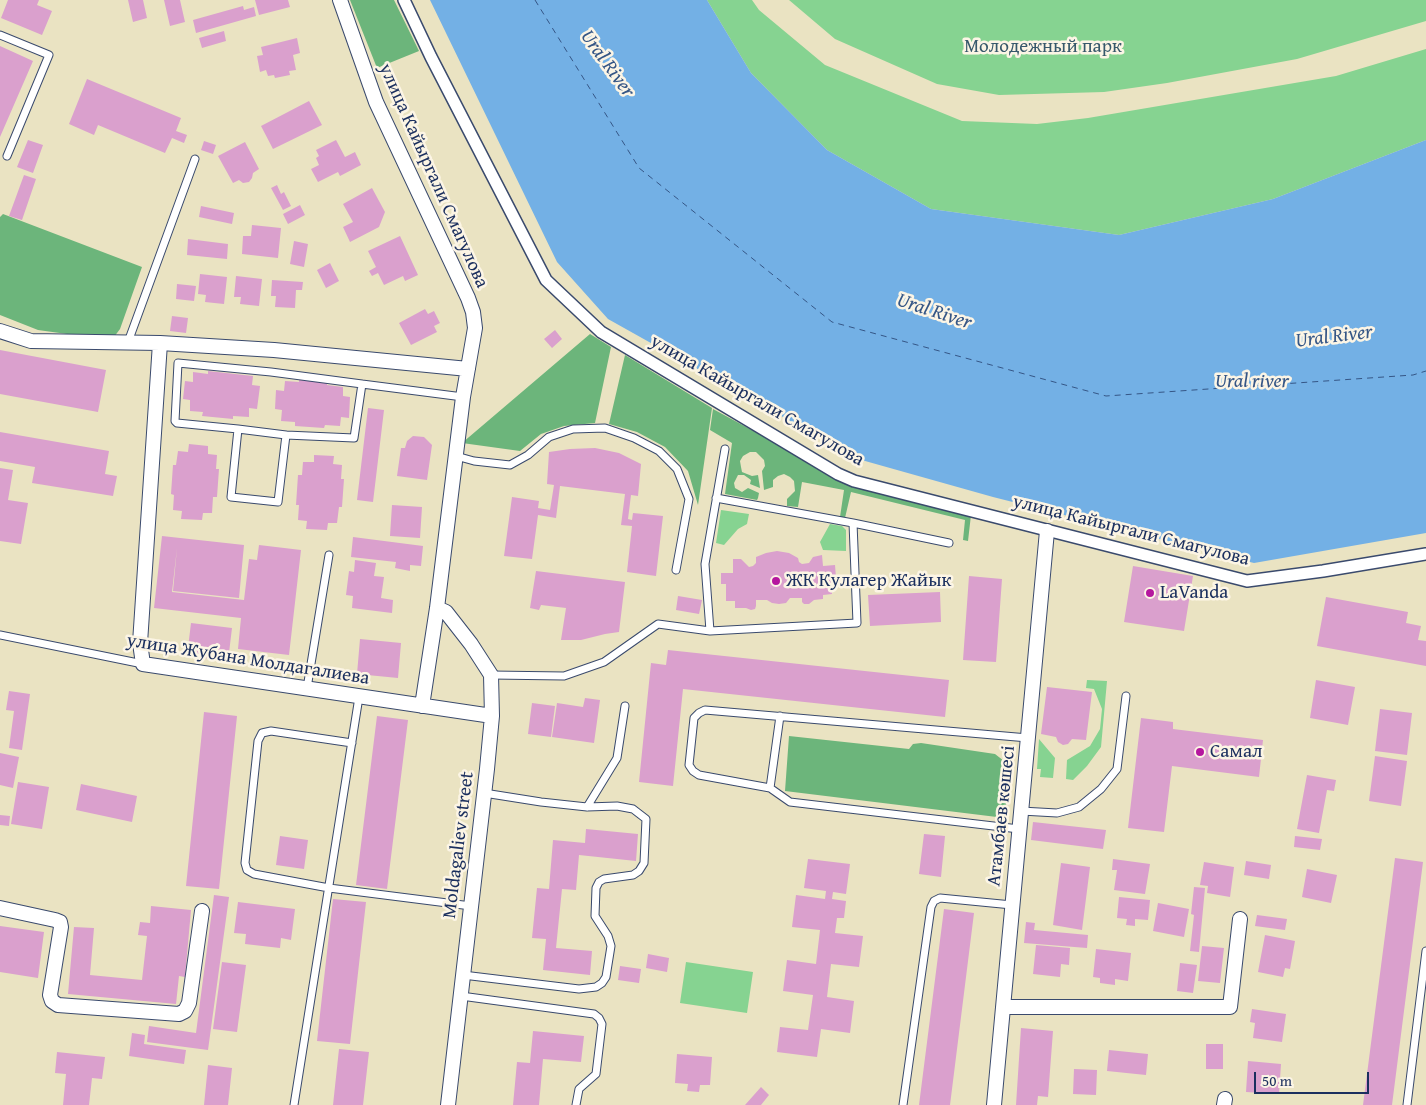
<!DOCTYPE html>
<meta charset="utf-8">
<style>
body{margin:0}
#map{position:relative;width:1426px;height:1105px;overflow:hidden;background:#eae3c2;font-family:"Gentium Book Plus",serif}
canvas{display:block}
.scale{position:absolute;left:1254px;top:1072px;width:115px;height:22px;box-sizing:border-box;border:2px solid #1b2f5e;border-top:0;padding-left:6px;font-size:15px;line-height:18px;white-space:nowrap;color:#1b2f5e;-webkit-text-stroke:4px #fcf5e5;paint-order:stroke}
</style>
<div id="map">
<canvas width="1426" height="1105"></canvas>
<div class="scale">50 m</div>
</div>
<script>
const context = document.querySelector('canvas').getContext('2d');
context.lineJoin = 'round';
function fillPath(path, color) { context.fillStyle = color; context.fill(path, 'evenodd'); }
const toPath = rows => new Path2D(rows.map(r => 'M' + r).join(''));
function trace(path, color, width, dash) { context.strokeStyle = color; context.lineWidth = width; context.lineCap = dash ? 'butt' : 'round'; context.setLineDash(dash || []); context.stroke(path); }
function write(font, color, halo, rows, align = 'center') {
  context.font = font + ' "Gentium Book Plus",serif'; context.lineWidth = 5; context.setLineDash([]); context.textBaseline = 'middle'; context.strokeStyle = halo; context.fillStyle = color; for (const [text, x, y, turn = 0] of rows) {
    context.save(); context.translate(x, y); context.rotate((+turn || 0) * Math.PI / 180); context.textAlign = isNaN(turn) ? turn : align; if (halo) context.strokeText(text, 0, 0); context.fillText(text, 0, 0); context.restore();
  }
}
fillPath(toPath([
 [707,0,752,0,759,10,825,65,962,121,1037,124,1088,118,1336,76,1426,49,1426,140,1273,199,1119,235,931,209,827,150,751,73],
 [789,0,1426,0,1426,21,1297,59,1167,83,1104,92,999,95,937,84,835,39],
 [721,510,749,514,747,524,738,529,724,545,716,543],
 [830,524,842,526,846,530,846,551,823,550,820,542],
 [1087,680,1107,681,1101,747,1087,766,1073,780,1066,779,1067,760,1090,746,1100,729,1102,709,1094,689,1086,688],
 [1039,739,1055,758,1053,778,1040,777,1041,769,1037,769],
 [686,962,753,972,747,1013,680,1003]
]), '#86d391');
fillPath(toPath([
 [350,0,394,0,419,51,377,68],
 [3,214,142,267,120,329,114,337,103,339,38,330,0,315,0,217],
 [590,334,611,347,595,423,564,426,541,434,520,451,462,443],
 [625,355,712,408,698,505,688,471,665,447,637,432,609,424],
 [713,409,857,487,971,515,968,541,963,540,965,520,851,492,845,518,840,517,844,490,802,482,798,507,787,506,787,499,795,491,794,481,790,477,784,474,778,476,773,480,773,487,764,490,762,471,765,466,764,460,756,452,750,452,743,456,740,461,741,467,742,472,752,476,758,475,760,488,750,484,751,480,744,475,738,475,734,483,735,488,742,492,748,488,759,493,758,498,757,500,725,494,732,443,710,430],
 [789,736,909,749,913,744,921,743,995,754,1004,761,1008,771,1005,818,785,791]
]), '#6cb57b');
fillPath(toPath([
 [430,0,707,0,751,73,827,150,931,209,1119,235,1273,199,1426,140,1426,533,1254,563,993,497,858,459,608,319,557,262]
]), '#73b0e5');
trace(toPath([
 [535,0,639,168,832,322,1106,396,1413,375,1426,371]
]), '#355686', 1, [6, 5]);
fillPath(toPath([
 [8,0,39,0,37,5,52,11,42,35,1,18],
 [128,0,143,0,147,18,133,22],
 [164,0,180,0,185,22,170,26],
 [255,0,288,0,290,7,259,15],
 [243,6,244,10,254,7,256,16,196,33,193,20],
 [224,31,226,41,202,48,199,38],
 [297,38,300,53,293,55,296,70,289,71,290,75,275,78,274,75,268,76,266,70,260,72,257,56,263,55,261,47],
 [0,46,33,61,0,137],
 [87,79,181,118,176,131,187,135,184,143,172,138,165,153,98,125,94,135,69,124],
 [309,101,322,125,273,149,261,126],
 [28,140,43,145,33,173,17,167],
 [336,140,345,157,355,152,361,165,340,176,338,172,318,182,311,169,319,165,316,158,319,156,316,150],
 [204,141,216,145,213,154,201,150],
 [245,142,259,169,253,173,252,178,249,182,243,183,239,180,233,183,218,156],
 [24,175,36,179,22,220,9,216],
 [277,185,281,194,284,192,291,206,283,210,271,188],
 [372,188,385,212,379,227,350,242,343,227,353,222,343,204],
 [300,205,305,215,288,224,283,214],
 [201,206,234,213,232,224,199,217],
 [252,225,281,228,278,258,242,254,243,236,251,236],
 [400,236,418,275,405,281,403,276,384,285,378,273,372,276,369,271,376,267,368,251],
 [188,239,228,244,227,259,187,255],
 [294,241,308,244,304,267,290,264],
 [330,263,339,281,326,288,317,270],
 [200,274,227,277,224,304,205,302,206,295,198,294],
 [236,276,262,279,259,306,240,304,241,297,234,297],
 [272,280,303,282,302,290,296,290,295,308,275,307,276,296,271,296],
 [177,284,196,286,194,301,176,299],
 [425,309,428,314,434,311,440,323,434,326,437,332,411,345,399,323],
 [172,316,188,318,186,333,170,331],
 [555,330,562,339,552,348,544,339],
 [0,350,106,370,98,412,0,394],
 [208,371,253,376,252,385,260,386,257,409,249,408,249,417,233,416,233,419,202,416,203,412,190,411,190,400,183,399,185,381,193,382,193,372,208,374],
 [299,380,327,382,327,385,343,387,343,396,350,397,349,418,341,417,340,426,325,425,324,428,295,426,295,422,281,421,282,410,275,409,276,390,284,391,285,381,299,382],
 [368,408,384,410,373,502,357,500],
 [0,432,109,451,105,474,117,476,113,496,32,483,35,467,0,461],
 [413,436,424,437,432,445,427,480,397,476,401,448,405,448,407,441],
 [189,444,208,446,208,454,217,455,216,469,219,469,217,497,213,497,212,513,203,513,202,520,181,519,182,511,173,510,174,495,171,494,173,465,176,465,178,451,188,452],
 [595,448,619,453,641,464,638,496,631,495,628,519,632,520,633,513,663,516,656,576,627,572,632,526,621,525,625,494,560,486,556,518,538,515,532,559,504,556,512,497,539,501,538,508,550,510,554,485,547,484,549,452,570,449],
 [314,455,334,456,333,464,342,465,341,479,344,479,342,507,339,507,337,523,328,523,327,530,306,529,307,521,298,520,299,505,296,505,298,475,302,475,303,462,314,462],
 [0,468,13,470,8,500,28,503,21,544,0,541],
 [392,505,422,507,420,538,390,536],
 [162,536,244,545,239,598,173,591,177,548,172,592,244,600,249,559,257,560,259,545,301,550,289,655,238,649,241,618,154,608],
 [353,537,423,546,421,566,410,565,410,571,395,568,396,562,351,557],
 [777,551,789,553,798,558,799,562,802,564,809,563,813,557,822,555,823,566,835,565,836,578,831,578,832,594,823,595,823,599,814,600,809,604,804,604,802,602,802,598,790,598,786,603,779,604,772,603,767,600,756,600,756,606,755,609,751,610,746,608,735,608,735,601,726,601,726,584,721,584,721,573,733,573,733,559,741,559,749,567,753,566,756,563,756,557,766,553],
 [355,560,376,563,374,576,384,577,381,598,393,600,392,613,352,608,353,596,346,595,349,571,354,572],
 [1133,566,1193,576,1184,631,1124,622],
 [536,571,625,582,619,632,605,634,581,640,561,640,566,608,541,605,539,610,530,608],
 [969,576,1002,579,996,662,963,660],
 [940,592,941,622,870,626,868,595],
 [678,596,702,600,699,614,676,610],
 [1326,597,1408,612,1406,623,1421,626,1418,640,1426,641,1426,666,1317,646],
 [191,623,232,628,228,661,187,656],
 [360,639,401,643,398,678,357,674],
 [668,650,949,680,945,717,683,689,673,786,639,782,651,663,666,665],
 [1316,680,1355,687,1348,725,1310,718],
 [1047,687,1092,692,1086,740,1072,739,1068,744,1063,745,1058,742,1056,737,1041,734],
 [9,691,30,694,22,750,9,748,14,711,6,710],
 [585,698,600,700,594,743,552,737,557,703,583,707],
 [532,703,555,706,551,737,528,734],
 [1380,709,1412,713,1407,755,1375,751],
 [204,712,237,716,219,889,186,886],
 [377,716,408,720,387,889,356,885],
 [1141,718,1173,722,1173,729,1263,740,1259,777,1172,766,1164,832,1128,828],
 [0,753,19,757,13,788,0,785],
 [1375,756,1407,761,1401,806,1369,801],
 [1307,775,1336,780,1334,791,1327,790,1319,833,1297,829],
 [18,782,49,787,42,829,11,824],
 [81,784,137,796,132,822,76,810],
 [0,815,10,816,9,826,0,825],
 [1033,822,1106,830,1103,849,1031,840],
 [586,829,638,834,636,861,579,855,576,890,562,889,556,948,592,951,590,975,543,970,546,939,532,938,537,888,549,889,553,840,585,843],
 [924,834,945,836,941,877,919,874],
 [280,836,308,840,304,869,276,865],
 [1295,836,1322,839,1320,850,1294,847],
 [1395,858,1423,862,1392,1105,1363,1105],
 [808,859,850,864,846,894,833,892,832,899,846,901,844,918,837,918,835,933,863,936,859,967,831,964,827,997,854,1001,850,1033,821,1029,817,1057,777,1052,780,1027,808,1030,813,995,783,991,787,960,816,964,820,930,792,927,796,895,825,899,826,891,804,888],
 [1113,859,1150,864,1145,894,1114,890,1117,870,1112,870],
 [1246,861,1271,865,1269,879,1244,875],
 [1204,862,1234,867,1230,897,1207,893,1208,886,1200,885],
 [1061,863,1090,867,1082,930,1053,925],
 [1307,869,1337,875,1331,903,1302,897],
 [1194,887,1205,888,1199,952,1190,951,1194,915,1191,914],
 [214,895,229,897,208,1050,147,1042,149,1026,196,1033],
 [1119,897,1150,900,1148,920,1135,919,1135,926,1126,925,1127,919,1117,918],
 [333,899,366,902,350,1044,317,1041],
 [238,902,295,909,291,940,281,938,280,948,245,944,246,934,234,933],
 [1158,903,1189,909,1184,937,1153,931],
 [151,906,191,910,185,977,179,976,176,1004,68,994,74,927,94,928,90,975,142,980,147,936,138,935,140,922,150,923],
 [944,909,974,913,950,1105,919,1105],
 [1257,915,1287,919,1285,930,1255,926],
 [1026,922,1035,923,1034,930,1088,935,1087,948,1024,943],
 [0,926,44,932,38,978,0,972],
 [1265,935,1295,941,1290,969,1285,968,1283,977,1258,972],
 [1036,945,1070,948,1069,965,1061,964,1060,977,1033,974],
 [1202,946,1224,948,1220,983,1198,981],
 [1096,949,1131,953,1128,981,1115,979,1115,985,1100,983,1100,978,1093,977],
 [648,954,669,958,667,972,646,968],
 [222,962,246,965,237,1032,213,1029],
 [1180,963,1197,965,1193,993,1177,991],
 [620,966,641,969,639,983,618,980],
 [1252,1009,1286,1014,1282,1042,1253,1038,1255,1023,1250,1022],
 [1021,1028,1053,1031,1048,1097,1038,1096,1037,1105,1016,1105],
 [533,1031,584,1036,581,1062,543,1059,539,1105,513,1105,517,1062,530,1063],
 [132,1033,145,1035,144,1044,186,1050,184,1064,129,1056],
 [1206,1044,1223,1044,1223,1069,1206,1069],
 [339,1049,369,1052,363,1105,333,1105],
 [1109,1050,1148,1054,1146,1075,1107,1071],
 [57,1052,105,1057,102,1079,92,1078,89,1105,63,1105,66,1074,55,1073],
 [677,1054,712,1057,710,1085,700,1085,699,1092,687,1091,688,1084,675,1083],
 [1248,1061,1281,1064,1279,1094,1246,1092],
 [208,1065,232,1068,228,1105,204,1105],
 [1074,1069,1097,1070,1096,1095,1073,1094],
 [761,1087,769,1095,761,1105,745,1105]
]), '#daa0cd');
const service = toPath([
 [0,35,49,55,7,156],
 [128,342,195,159],
 [362,384,354,438,286,435,278,502,231,497,238,429,177,423,175,421,178,363,271,372,362,384,463,397],
 [238,429,286,435],
 [456,456,474,461,510,465,528,455,549,437,573,429,605,428,634,438,659,451,677,469,689,499,676,570],
 [716,498,853,523],
 [710,631,857,623,853,523,949,543],
 [0,635,143,664],
 [491,675,564,676,604,662,658,624,710,631,705,564,725,449],
 [307,688,329,555],
 [352,743,271,731,262,733,258,741,245,863,247,870,254,874,329,888,471,906],
 [770,788,780,716],
 [587,807,617,758,625,706],
 [1021,811,1057,813,1079,807,1101,789,1117,769,1126,696],
 [1019,829,790,802,770,788,699,775,693,771,689,765,694,718,699,713,705,710,1028,738],
 [463,975,579,989,596,987,602,983,606,977,611,946,608,936,595,916,596,888,599,882,604,879,633,875,639,871,644,863,646,819,633,809,617,806,587,807,541,802,484,793],
 [461,996,594,1014,599,1018,602,1024,596,1074,579,1089,576,1105],
 [294,1105,359,697],
 [903,1105,931,907,934,901,940,898,1012,905],
 [1407,1105,1426,951]
]);
const pedestrian = toPath([
 [404,0,431,57,546,280,601,332,838,474,854,481,1247,581,1323,571,1426,554]
]);
const minor = toPath([
 [340,0,376,102,468,298,473,312,475,328,463,397,437,608,422,706],
 [0,331,31,341,160,343,140,643,143,664,492,716],
 [160,343,274,350,468,369],
 [437,608,446,612,471,644,491,675,492,716,487,769,448,1105],
 [0,908,55,920,60,922,61,927,50,995,52,1001,58,1005,179,1014,185,1011,189,1003,202,911],
 [1003,1007,1230,1007,1240,919],
 [994,1105,1047,531],
 [1224,1105,1225,1099]
]);
trace(service, '#3a4a6d', 9);
trace(pedestrian, '#3a4a6d', 14);
trace(minor, '#3a4a6d', 16);
trace(service, '#fff', 7);
trace(pedestrian, '#fff', 11);
trace(minor, '#fff', 14);
for (const [x, y, r, color] of [
 [776,581,5,"#b5179e"],
 [1150,593,5,"#b5179e"],
 [1200,752,5,"#b5179e"]
]) { const dot = new Path2D(); dot.arc(x, y, r, 0, 2 * Math.PI); context.fillStyle = color; context.fill(dot); trace(dot, '#fcf5e5', 2); }
write('19px', '#36586b', '#fcf5e5', [
 ["Молодежный парк",1043,47]
]);
write('19px', '#1b2f5e', '#fcf5e5', [
 ["улица Кайыргали Смагулова",433,176,66],
 ["улица Кайыргали Смагулова",757,401,30],
 ["улица Кайыргали Смагулова",1131,531,14],
 ["улица Жубана Молдагалиева",248,660,9],
 ["Атамбаев көшесі",1002,816,-84],
 ["Moldagaliev street",459,845,-83]
]);
write('19px', '#1b2f5e', '#fcf5e5', [
 ["ЖК Кулагер Жайык",786,581],
 ["LaVanda",1160,593],
 ["Самал",1210,752]
], 'left');
write('italic 20px', '#355686', '#fcf5e5', [
 ["Ural River",607,64,54],
 ["Ural River",934,312,18],
 ["Ural River",1334,337,-7],
 ["Ural river",1252,382]
]);
</script>
